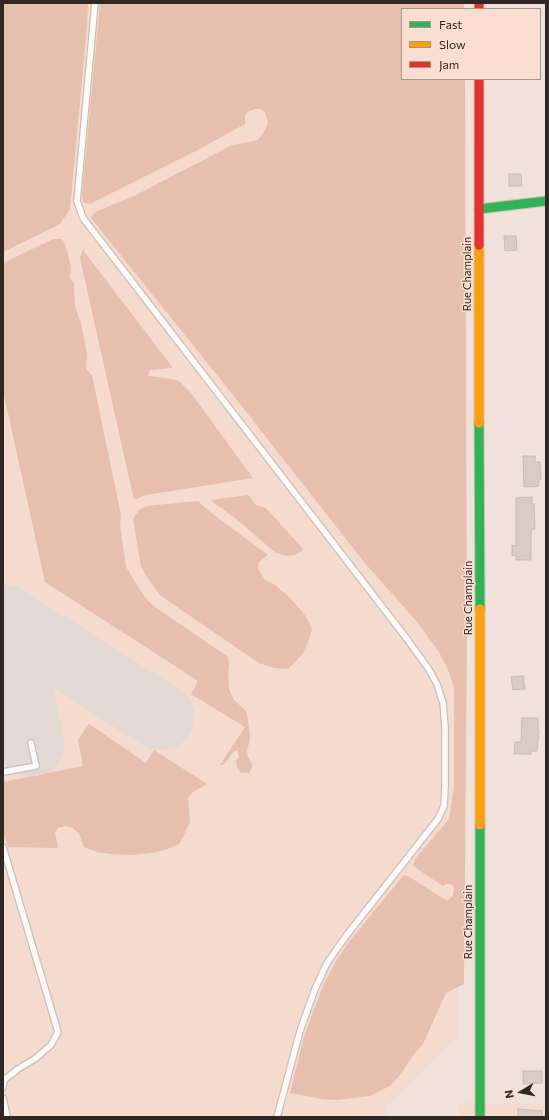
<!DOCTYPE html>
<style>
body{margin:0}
#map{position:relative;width:549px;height:1120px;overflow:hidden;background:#f0e2da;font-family:Commissioner,sans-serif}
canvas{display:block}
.frame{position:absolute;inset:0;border:4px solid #302722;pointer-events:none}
.legend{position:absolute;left:401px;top:8px;width:140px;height:72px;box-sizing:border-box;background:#f9ded1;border:1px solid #a9958b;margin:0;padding:5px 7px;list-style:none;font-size:12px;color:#302722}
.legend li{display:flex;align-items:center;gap:8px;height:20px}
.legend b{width:20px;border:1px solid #a9958b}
.north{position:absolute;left:501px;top:1072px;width:40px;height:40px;-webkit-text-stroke:3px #f9ded1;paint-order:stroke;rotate:260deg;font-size:11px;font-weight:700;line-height:16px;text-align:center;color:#302722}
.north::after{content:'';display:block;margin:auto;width:14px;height:18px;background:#302722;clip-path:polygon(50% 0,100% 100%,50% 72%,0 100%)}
</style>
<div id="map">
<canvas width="549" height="1120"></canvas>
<div class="frame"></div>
<ul class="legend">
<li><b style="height:5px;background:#30b455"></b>Fast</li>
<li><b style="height:5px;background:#ff9f0a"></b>Slow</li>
<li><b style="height:5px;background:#e5322d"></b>Jam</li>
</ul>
<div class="north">N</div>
</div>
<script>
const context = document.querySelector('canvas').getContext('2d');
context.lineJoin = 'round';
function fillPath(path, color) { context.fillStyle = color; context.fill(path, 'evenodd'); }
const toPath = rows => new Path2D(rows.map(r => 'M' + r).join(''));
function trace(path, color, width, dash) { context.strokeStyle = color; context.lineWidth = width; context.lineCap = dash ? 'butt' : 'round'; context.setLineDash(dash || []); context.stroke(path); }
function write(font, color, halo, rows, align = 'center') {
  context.font = font + ' Commissioner,sans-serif'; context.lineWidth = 3; context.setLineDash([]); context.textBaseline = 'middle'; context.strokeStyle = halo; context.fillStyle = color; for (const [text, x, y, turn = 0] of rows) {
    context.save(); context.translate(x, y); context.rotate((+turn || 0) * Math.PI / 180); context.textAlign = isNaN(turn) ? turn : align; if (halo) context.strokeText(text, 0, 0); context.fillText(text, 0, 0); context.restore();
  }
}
fillPath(toPath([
 [3,3,378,3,458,661,458,1036,386,1106,386,1117,3,1117],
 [459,1103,546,1104,546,1117,459,1117]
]), '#f4dbce');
fillPath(toPath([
 [3,3,88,3,87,26,70,209,60,224,3,252],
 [100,3,464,3,464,9,402,9,402,79,465,79,467,641,464,984,446,993,423,1044,415,1053,399,1076,390,1086,370,1096,337,1100,323,1099,290,1093,303,1040,314,1009,324,984,336,961,348,943,404,875,408,876,447,901,453,896,454,888,451,884,446,884,443,886,413,866,415,859,449,819,454,788,454,687,448,670,439,652,418,623,364,562,237,400,91,218,95,212,136,195,232,145,254,141,259,139,267,126,268,122,265,113,261,109,255,109,248,112,245,115,245,124,196,151,90,204,83,202,82,194],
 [53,239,62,239,65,244,69,258,71,267,70,278,74,283,75,307,81,323,87,355,86,369,92,375,121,515,120,525,126,567,140,590,149,602,158,609,228,657,229,665,228,675,229,689,234,700,246,711,248,719,250,739,247,751,248,757,253,766,249,773,241,773,237,768,236,761,239,757,237,750,232,753,224,765,220,765,245,727,191,694,198,681,45,582,3,390,3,263],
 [83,250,173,368,150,370,148,376,166,378,179,381,191,393,253,478,146,495,134,500,80,258],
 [248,495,256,505,266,508,303,549,301,552,295,555,287,556,276,553,235,518,210,500],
 [198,501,210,512,268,555,259,562,258,569,265,580,274,584,290,598,304,614,309,622,312,630,308,642,303,653,296,661,288,669,274,668,259,663,161,596,149,580,141,567,133,519,139,510,146,506],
 [89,724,146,763,154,750,207,784,193,792,188,798,190,822,183,837,179,844,165,850,151,853,133,855,110,854,97,852,84,847,79,834,73,828,66,826,58,828,55,832,58,847,56,848,8,847,3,832,3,782,83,766,78,740]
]), '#e6c0ad');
trace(toPath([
 [3,617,161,717],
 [3,618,31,743]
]), '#e2d9d4', 67);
const building = toPath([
 [509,174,521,174,522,186,509,186,509,174],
 [504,236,516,236,517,250,505,251,504,236],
 [523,456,535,456,535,462,540,462,541,479,539,479,539,486,524,487,523,456],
 [532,497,532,504,534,504,535,529,532,529,531,535,531,560,516,560,516,556,512,555,512,545,516,546,516,498,532,497],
 [523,676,525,689,513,690,511,677,523,676],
 [522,718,538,718,538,730,539,730,537,751,531,751,531,754,514,754,515,742,521,742,522,718],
 [523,1071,542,1071,542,1083,523,1084,523,1071],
 [518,1109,542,1111,542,1117,518,1117,518,1109]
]);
fillPath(building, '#d7ccc6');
trace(building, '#c7bcb6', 1);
const lane = toPath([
 [95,3,77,201,83,218,407,639,428,668,437,684,443,703,445,727,445,786,444,806,438,819,346,936,327,963,315,989,300,1031,277,1117],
 [3,772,36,766,31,743],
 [3,847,58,1032,51,1045,36,1058,18,1069,4,1080,3,1087],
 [3,1098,7,1117]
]);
const fast = toPath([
 [479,209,546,201],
 [479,423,480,609],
 [480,825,480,1117]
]);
const slow = toPath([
 [479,245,479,423],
 [480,609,480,825]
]);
const jam = toPath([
 [479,3,479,9],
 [479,79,479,245]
]);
trace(lane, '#cabfb9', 8);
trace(fast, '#cabfb9', 11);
trace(slow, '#cabfb9', 11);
trace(jam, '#cabfb9', 11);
trace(lane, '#fdfbf9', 5.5);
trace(fast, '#30b455', 9);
trace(slow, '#ff9f0a', 9);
trace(jam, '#e5322d', 9);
write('11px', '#302722', '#f9ded1', [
 ["Rue Champlain",467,274,-90],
 ["Rue Champlain",468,598,-90],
 ["Rue Champlain",468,922,-90]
]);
</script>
